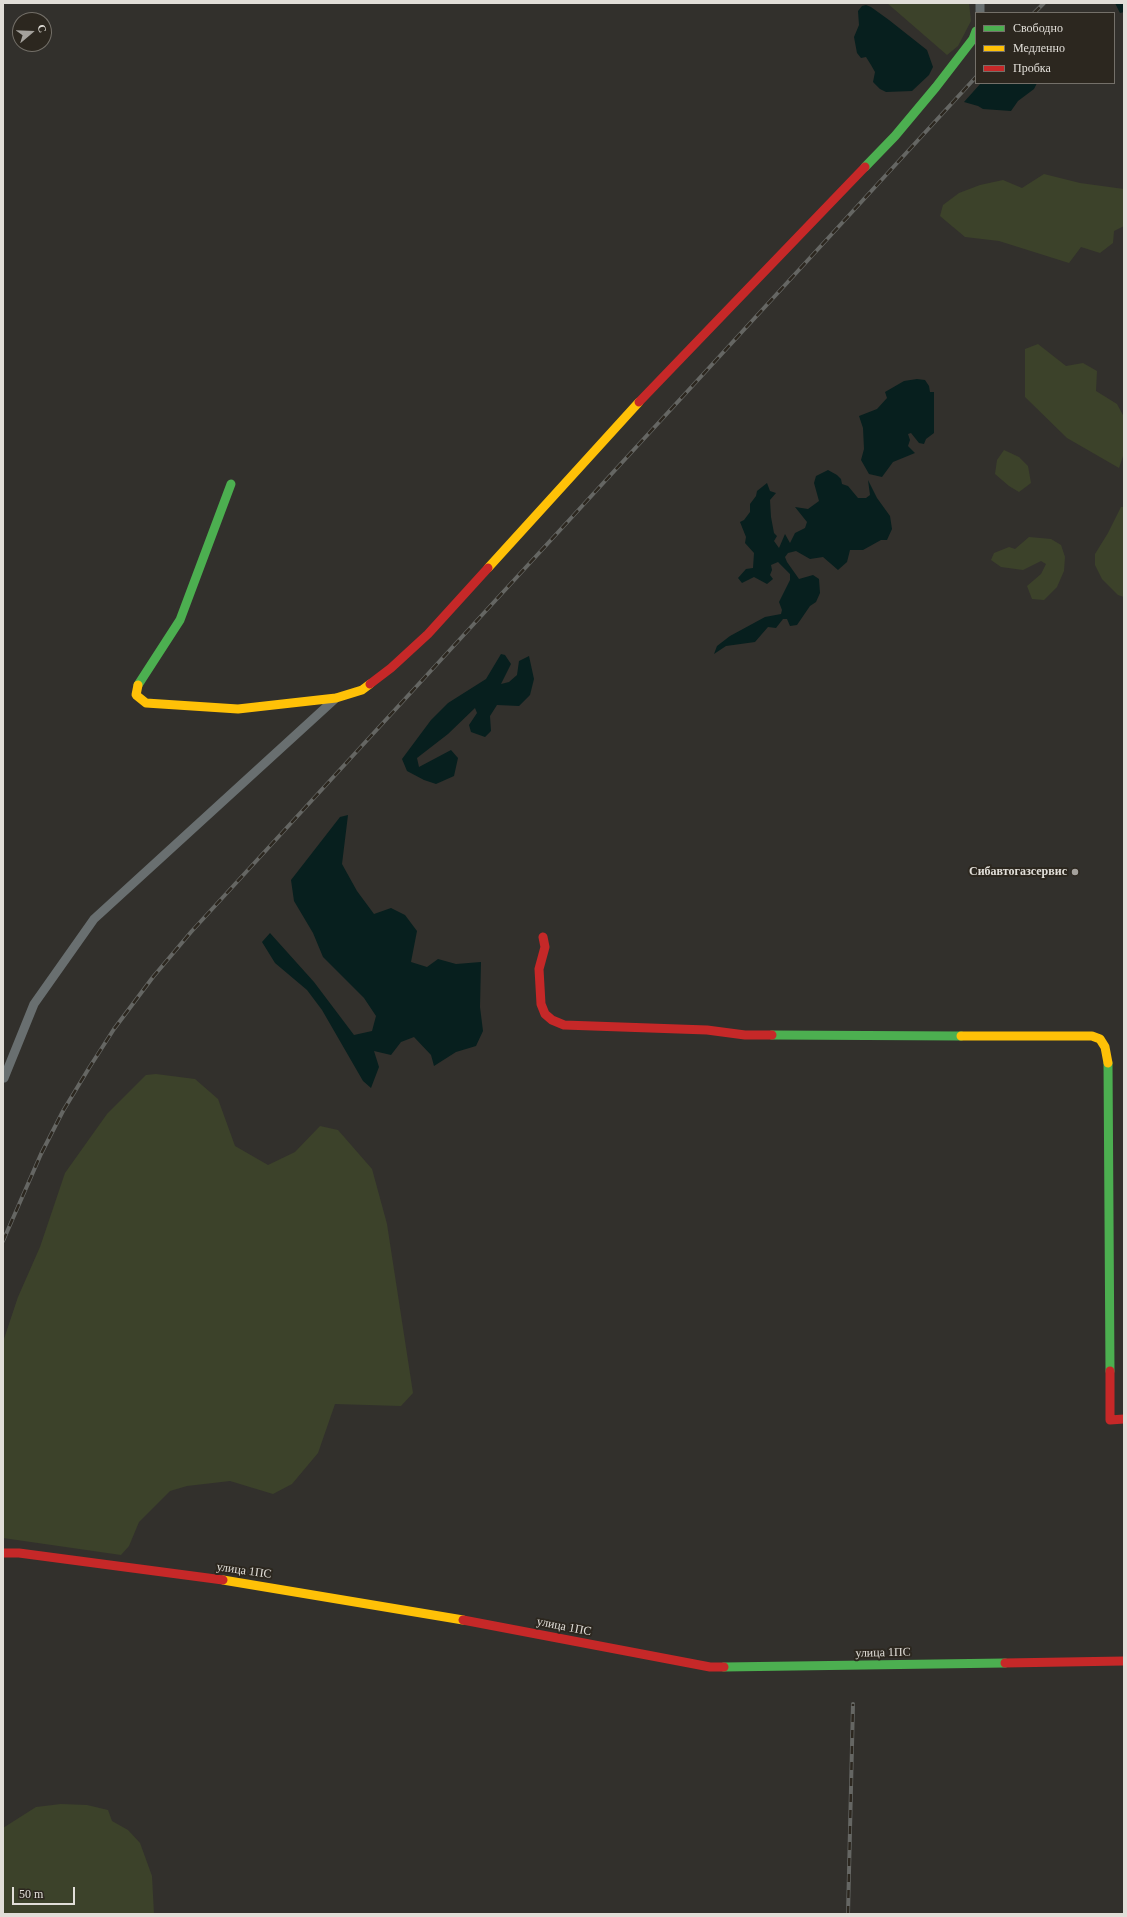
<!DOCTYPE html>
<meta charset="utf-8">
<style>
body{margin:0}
#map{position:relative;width:1127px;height:1917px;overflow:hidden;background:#32302c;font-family:Georgia,serif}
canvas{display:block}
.frame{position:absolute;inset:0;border:4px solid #e1ded8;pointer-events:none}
.legend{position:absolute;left:975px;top:12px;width:140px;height:72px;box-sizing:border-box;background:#2c271f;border:1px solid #747069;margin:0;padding:5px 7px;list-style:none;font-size:12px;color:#e1ded8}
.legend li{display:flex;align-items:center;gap:8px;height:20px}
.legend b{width:20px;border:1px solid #747069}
.north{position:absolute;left:12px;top:12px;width:40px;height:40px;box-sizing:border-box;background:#2c271f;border:1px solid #747069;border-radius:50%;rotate:71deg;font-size:11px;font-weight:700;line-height:16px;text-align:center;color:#e1ded8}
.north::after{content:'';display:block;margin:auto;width:14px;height:18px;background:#a4a19c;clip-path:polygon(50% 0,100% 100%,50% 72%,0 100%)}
.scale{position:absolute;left:12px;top:1887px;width:63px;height:18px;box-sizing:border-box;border:2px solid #e1ded8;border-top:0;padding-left:5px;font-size:12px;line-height:14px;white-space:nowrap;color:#e1ded8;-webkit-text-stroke:3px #2c271f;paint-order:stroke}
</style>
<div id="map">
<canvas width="1127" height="1917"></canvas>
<div class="frame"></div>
<ul class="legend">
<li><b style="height:5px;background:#4caf50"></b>Свободно</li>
<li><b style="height:5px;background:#ffc107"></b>Медленно</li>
<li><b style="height:5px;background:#c62828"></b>Пробка</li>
</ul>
<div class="north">С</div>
<div class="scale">50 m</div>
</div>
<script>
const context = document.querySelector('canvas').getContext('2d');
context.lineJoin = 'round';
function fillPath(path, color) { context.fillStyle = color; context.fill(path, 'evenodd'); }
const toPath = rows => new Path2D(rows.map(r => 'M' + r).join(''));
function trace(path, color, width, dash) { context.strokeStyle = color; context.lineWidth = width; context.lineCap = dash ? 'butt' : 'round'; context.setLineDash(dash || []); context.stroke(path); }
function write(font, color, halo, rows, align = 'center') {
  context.font = font + ' Georgia,serif'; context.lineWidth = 4; context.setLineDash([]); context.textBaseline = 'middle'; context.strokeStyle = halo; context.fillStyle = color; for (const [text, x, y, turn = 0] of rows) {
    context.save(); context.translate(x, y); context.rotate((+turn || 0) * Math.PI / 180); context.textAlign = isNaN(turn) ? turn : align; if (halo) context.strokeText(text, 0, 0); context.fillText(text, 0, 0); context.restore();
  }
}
fillPath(toPath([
 [887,3,969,3,971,21,958,46,947,55],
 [1044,174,1080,183,1124,189,1124,226,1114,231,1113,243,1100,253,1081,247,1069,263,999,241,965,237,940,216,943,205,959,193,980,185,1003,180,1022,188],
 [1038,344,1066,366,1083,363,1097,371,1096,391,1117,404,1124,417,1124,453,1119,468,1067,438,1025,397,1025,349],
 [1004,450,1019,457,1028,466,1031,483,1019,492,1009,486,995,474,997,460],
 [1121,507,1124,507,1124,597,1118,595,1102,579,1095,565,1095,554,1108,533],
 [1029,537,1051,539,1061,545,1065,557,1064,571,1057,587,1044,600,1032,599,1027,586,1041,574,1046,564,1041,561,1023,570,1001,567,991,560,994,553,1009,547,1015,549],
 [156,1074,195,1079,218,1099,235,1146,268,1165,295,1152,320,1126,338,1130,372,1169,387,1224,413,1393,401,1406,335,1404,318,1453,292,1484,273,1494,230,1481,187,1486,170,1491,139,1522,129,1546,121,1555,3,1538,3,1342,18,1297,40,1247,65,1173,107,1114,146,1075],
 [61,1804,87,1805,108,1810,112,1821,128,1830,140,1843,152,1876,154,1914,3,1914,3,1828,36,1807]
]), '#3c422a');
fillPath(toPath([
 [1115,3,1124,3,1124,12,1120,13],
 [866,5,871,7,889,20,927,50,933,67,929,75,912,91,886,92,880,89,873,82,875,72,871,65,866,57,861,58,857,53,854,37,859,25,858,11,862,6],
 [981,83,1037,83,1034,89,1018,101,1011,111,983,109,978,106,964,102],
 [917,379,925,380,929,386,930,392,934,392,934,433,926,439,924,444,919,443,911,433,908,434,910,440,908,446,915,453,893,462,882,477,869,474,861,460,864,449,863,428,859,416,877,409,887,398,885,392,904,381],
 [828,470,837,475,841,479,842,484,848,486,858,498,866,498,870,495,868,480,877,498,890,516,892,529,887,540,881,540,863,550,850,550,847,562,838,570,823,557,810,559,796,551,788,553,785,557,787,562,799,579,813,575,819,579,820,593,816,602,810,606,797,625,790,626,787,619,783,619,776,628,768,627,755,642,726,646,714,654,717,646,730,636,765,617,781,614,782,610,779,602,790,580,790,574,778,562,771,565,772,570,770,575,773,579,767,584,754,577,742,583,738,578,746,569,753,568,754,553,745,543,746,537,740,522,744,520,750,512,750,504,756,496,757,491,767,483,770,491,776,493,770,500,771,517,774,533,777,536,774,541,779,548,785,534,790,543,795,533,805,528,807,522,795,507,808,509,819,501,814,483,816,476],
 [501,654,505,655,511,664,501,684,509,682,517,675,519,661,529,656,534,679,530,695,519,706,497,705,490,716,491,731,485,737,471,732,469,725,477,713,475,708,448,734,417,758,419,767,451,750,458,758,454,776,436,784,424,780,407,771,402,759,431,720,448,703,486,679],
 [348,815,342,864,357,891,374,914,391,908,405,915,417,931,411,962,427,967,438,959,456,964,481,962,480,1007,483,1031,476,1046,456,1052,434,1066,431,1055,414,1037,401,1042,391,1055,374,1051,379,1067,371,1088,363,1081,322,1010,307,990,275,963,262,942,270,933,314,982,354,1035,372,1031,376,1016,364,998,323,957,313,933,294,901,291,880,340,817]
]), '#071f1e');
trace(toPath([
 [980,13,980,3],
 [4,1078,34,1004,94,919,336,698]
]), '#696f70', 9);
trace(toPath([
 [865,167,895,136,936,87,973,39,976,31],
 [138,685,180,620,231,484],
 [772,1035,961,1036],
 [1108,1063,1110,1371],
 [724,1667,1005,1663]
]), '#4caf50', 9);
trace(toPath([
 [488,568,639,402],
 [138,685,136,695,146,703,238,709,336,698,362,690,370,684],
 [961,1036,1092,1036,1100,1039,1105,1047,1108,1063],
 [223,1580,463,1620]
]), '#ffc107', 9);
trace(toPath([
 [639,402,865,167],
 [370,684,391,668,428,634,488,568],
 [543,937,545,947,539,969,541,1004,545,1014,552,1020,564,1025,707,1030,745,1035,772,1035],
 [1110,1371,1110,1420,1124,1419],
 [3,1553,19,1553,223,1580],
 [463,1620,710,1667,724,1667],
 [1005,1663,1124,1661]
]), '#c62828', 9);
const rail = toPath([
 [1034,13,1044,3],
 [3,1241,41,1154,63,1111,89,1068,114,1029,153,977,191,932,976,77],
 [848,1914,853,1704]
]);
trace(rail, '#656663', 4);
trace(rail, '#2c271f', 2.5, [8]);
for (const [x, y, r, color] of [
 [1075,872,4,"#a4a19c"]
]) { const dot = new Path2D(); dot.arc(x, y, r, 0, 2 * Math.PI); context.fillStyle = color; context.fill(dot); trace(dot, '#2c271f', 1.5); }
write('bold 12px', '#e1ded8', '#2c271f', [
 ["Сибавтогазсервис",1067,872]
], 'right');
write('12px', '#e1ded8', '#2c271f', [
 ["улица 1ПС",244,1571,8],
 ["улица 1ПС",564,1627,11],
 ["улица 1ПС",883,1653,-1]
]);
</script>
